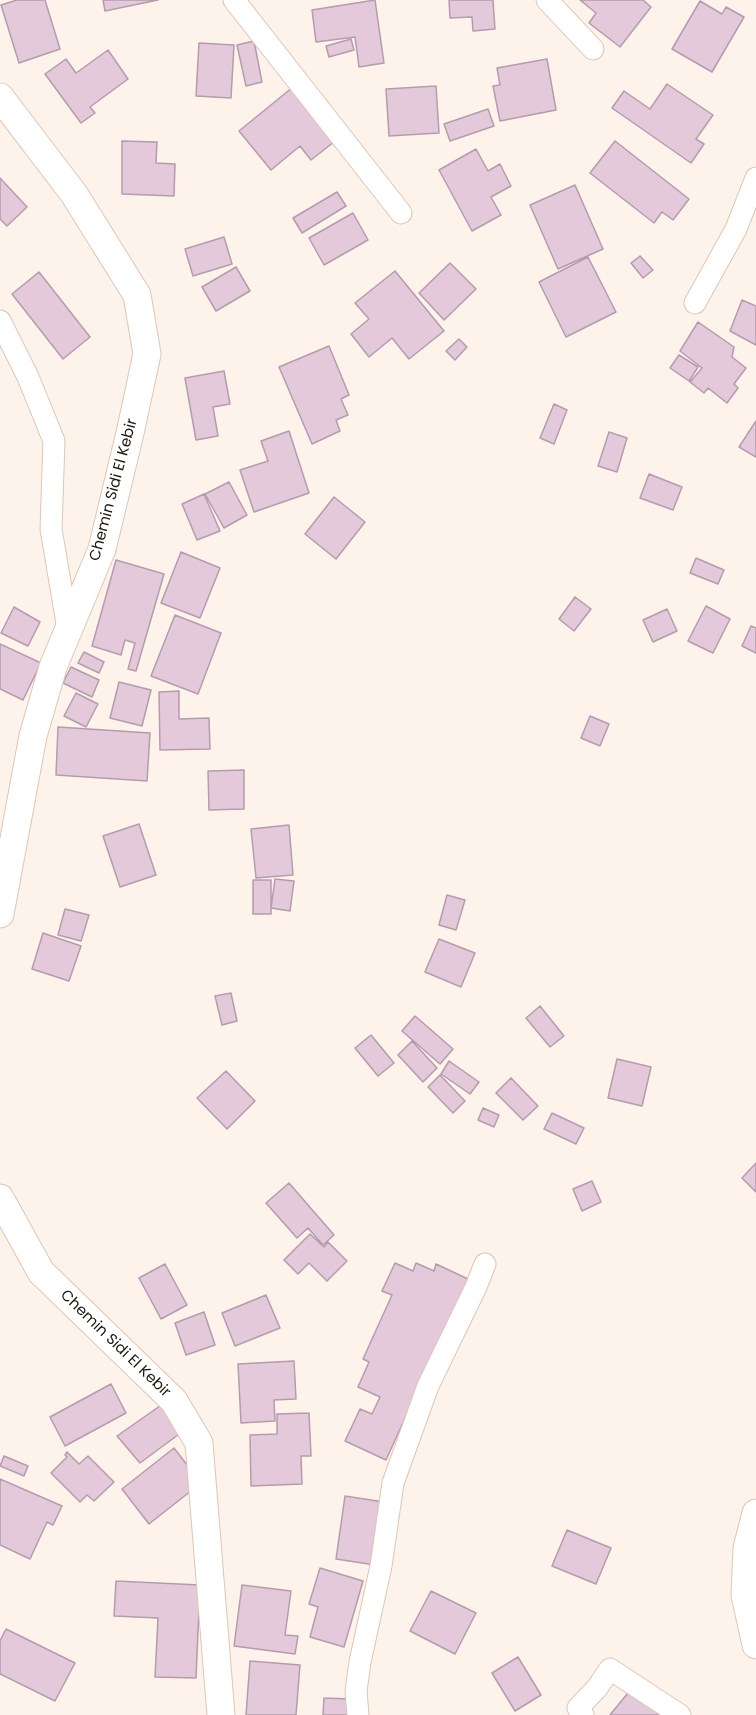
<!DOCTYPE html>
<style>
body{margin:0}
canvas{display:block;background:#fdf3eb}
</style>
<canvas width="756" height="1715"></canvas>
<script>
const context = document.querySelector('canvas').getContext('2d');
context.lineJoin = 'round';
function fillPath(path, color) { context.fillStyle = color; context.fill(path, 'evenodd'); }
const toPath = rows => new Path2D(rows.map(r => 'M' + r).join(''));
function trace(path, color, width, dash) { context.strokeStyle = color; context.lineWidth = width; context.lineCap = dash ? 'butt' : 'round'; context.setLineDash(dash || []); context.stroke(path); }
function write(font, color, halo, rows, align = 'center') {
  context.font = font + ' Poppins,sans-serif'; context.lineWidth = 4.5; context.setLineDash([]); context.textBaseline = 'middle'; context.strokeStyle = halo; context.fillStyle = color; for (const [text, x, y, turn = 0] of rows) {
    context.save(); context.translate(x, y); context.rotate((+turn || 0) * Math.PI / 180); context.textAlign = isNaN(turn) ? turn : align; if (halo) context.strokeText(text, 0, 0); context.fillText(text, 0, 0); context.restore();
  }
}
const building = toPath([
 [17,0,45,0,60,49,19,63,1,5,17,0],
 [103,0,158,0,105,11,103,0],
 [375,0,384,63,359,67,355,37,316,42,312,10,375,0],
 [449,0,493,0,495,29,473,31,472,17,450,18,449,0],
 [580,0,643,0,651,7,620,47,589,23,596,13,580,0],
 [700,1,722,14,726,7,744,17,712,72,672,49,700,1],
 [351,39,354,50,329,57,326,46,351,39],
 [254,41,262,82,246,86,237,45,254,41],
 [199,43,234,45,231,98,196,96,199,43],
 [108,50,128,79,90,107,95,113,81,123,45,74,66,59,76,73,108,50],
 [547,59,556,110,500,121,493,86,500,85,497,68,547,59],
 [667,84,713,115,696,139,704,144,691,163,612,108,624,91,650,109,667,84],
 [436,86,439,133,389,136,386,89,436,86],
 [293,87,339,138,311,160,300,146,271,170,239,131,293,87],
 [488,109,494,126,450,141,444,124,488,109],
 [122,141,157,142,156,163,175,164,174,196,122,194,122,141],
 [615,141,689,199,673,220,662,212,654,223,590,173,615,141],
 [476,149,488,171,500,164,511,186,491,197,501,215,472,231,439,170,476,149],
 [0,178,27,207,7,226,0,219,0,178],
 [575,185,603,249,558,269,530,205,575,185],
 [337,192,346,206,302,233,293,218,337,192],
 [353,213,368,240,324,265,309,238,353,213],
 [224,237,232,264,193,276,185,249,224,237],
 [640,256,653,270,643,278,631,263,640,256],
 [588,257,616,312,566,337,539,282,588,257],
 [450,263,476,289,444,320,419,293,450,263],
 [236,267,250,291,216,311,202,287,236,267],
 [395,271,444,331,409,359,392,338,369,357,351,334,369,319,355,303,395,271],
 [39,272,90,337,63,359,12,294,39,272],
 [742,300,756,306,756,345,730,331,742,300],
 [698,322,734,347,732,357,746,368,734,384,738,388,727,403,708,388,704,393,690,382,702,368,680,351,698,322],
 [459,339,467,347,455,360,446,351,459,339],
 [329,346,349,395,341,399,348,415,336,420,340,431,312,444,279,367,329,346],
 [679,355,698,367,689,381,670,368,679,355],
 [224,371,230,404,213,407,218,436,196,440,185,378,224,371],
 [554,404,567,410,554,444,540,438,554,404],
 [756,421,756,457,739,447,756,421],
 [289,431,309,493,254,512,240,470,268,461,261,441,289,431],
 [609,432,627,438,617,472,598,466,609,432],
 [649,474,682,487,673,510,640,498,649,474],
 [229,482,247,515,224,528,205,494,229,482],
 [204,494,220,531,197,540,182,504,204,494],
 [334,497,365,522,336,559,305,534,334,497],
 [181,552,220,568,200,618,161,603,181,552],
 [696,558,724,570,718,584,690,573,696,558],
 [116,560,164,574,136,671,128,669,135,643,125,640,121,655,92,646,116,560],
 [575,597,591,609,574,631,559,619,575,597],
 [706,606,730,619,713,653,688,641,706,606],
 [14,607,40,622,28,646,1,633,14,607],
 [667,609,677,631,653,642,643,620,667,609],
 [175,615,221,633,198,694,151,676,175,615],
 [751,626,756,628,756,653,742,646,751,626],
 [0,644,41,663,23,700,0,689,0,644],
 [84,652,104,662,99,673,78,663,84,652],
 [71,667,99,680,92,697,63,683,71,667],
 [119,682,151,690,142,726,110,718,119,682],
 [179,691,179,719,209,718,210,749,160,750,159,692,179,691],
 [76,693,98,704,86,727,64,716,76,693],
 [590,716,609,724,600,746,581,738,590,716],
 [58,727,150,733,147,781,56,775,58,727],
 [244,770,244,809,209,810,208,771,244,770],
 [139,824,156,875,120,887,103,836,139,824],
 [289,825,293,875,256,878,251,829,289,825],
 [275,879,294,881,290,911,271,908,275,879],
 [253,880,271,880,271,914,253,914,253,880],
 [447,895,465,900,456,930,439,925,447,895],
 [65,909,89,915,81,941,58,935,65,909],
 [43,933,81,946,69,981,32,969,43,933],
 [439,939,475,953,461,987,425,972,439,939],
 [231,993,237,1021,222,1025,215,996,231,993],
 [540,1006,564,1036,550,1047,526,1018,540,1006],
 [415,1016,453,1049,440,1064,402,1031,415,1016],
 [371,1035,394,1063,378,1076,355,1048,371,1035],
 [412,1041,437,1068,423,1082,398,1055,412,1041],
 [617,1059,651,1067,642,1106,608,1098,617,1059],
 [449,1061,479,1082,470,1094,441,1074,449,1061],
 [226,1071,255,1101,227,1129,197,1098,226,1071],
 [440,1075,465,1101,453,1113,428,1087,440,1075],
 [511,1078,538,1106,523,1120,496,1093,511,1078],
 [483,1108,499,1115,494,1127,478,1120,483,1108],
 [552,1113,584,1128,576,1144,544,1129,552,1113],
 [756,1163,756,1192,742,1178,756,1163],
 [592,1181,601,1202,582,1211,573,1189,592,1181],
 [289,1183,334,1235,323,1245,308,1228,297,1238,266,1203,289,1183],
 [310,1234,324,1247,328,1242,347,1261,327,1281,309,1263,298,1274,284,1260,310,1234],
 [395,1263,413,1271,416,1263,434,1271,436,1264,468,1279,386,1460,345,1441,360,1409,372,1414,380,1397,358,1387,369,1362,363,1359,392,1295,382,1291,395,1263],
 [165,1264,187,1305,161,1319,139,1278,165,1264],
 [266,1295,280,1328,235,1346,222,1313,266,1295],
 [204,1312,215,1345,186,1355,175,1323,204,1312],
 [294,1361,296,1399,274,1400,275,1421,241,1423,238,1364,294,1361],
 [111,1384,126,1413,65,1446,50,1417,111,1384],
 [167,1401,186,1429,140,1463,117,1436,167,1401],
 [309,1413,311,1456,301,1456,302,1484,251,1486,250,1435,277,1434,277,1414,309,1413],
 [174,1448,201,1483,149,1524,122,1489,174,1448],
 [67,1452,79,1464,88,1456,114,1482,94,1501,87,1495,80,1502,51,1473,67,1457,65,1455,67,1452],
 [4,1456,28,1466,24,1476,0,1466,4,1456],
 [0,1479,62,1506,53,1525,47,1522,30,1559,0,1545,0,1479],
 [345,1496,384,1502,375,1565,336,1559,345,1496],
 [567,1530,611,1548,596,1584,552,1566,567,1530],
 [320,1568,363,1581,344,1647,310,1637,318,1607,309,1604,320,1568],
 [116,1581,200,1585,196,1678,155,1677,158,1618,114,1616,116,1581],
 [242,1585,291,1591,285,1635,298,1636,295,1654,234,1646,242,1585],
 [431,1591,476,1613,455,1654,410,1631,431,1591],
 [6,1629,75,1663,55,1701,0,1674,0,1641,6,1629],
 [518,1657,541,1695,515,1711,492,1673,518,1657],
 [250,1661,300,1665,296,1715,246,1715,250,1661],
 [632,1688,666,1715,610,1715,632,1688],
 [324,1698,351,1699,350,1715,323,1715,324,1698]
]);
fillPath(building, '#e3c9da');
trace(building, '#b59cac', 1.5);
const minor = toPath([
 [234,0,401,213],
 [547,0,593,49],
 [695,303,736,229,756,178],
 [0,321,28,377,54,441,51,529,68,629],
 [358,1715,356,1691,360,1662,381,1566,393,1483,428,1386,476,1287,485,1264],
 [583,1715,578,1708,597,1688,610,1669,680,1715]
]);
const tertiary = toPath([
 [0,97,74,194,137,295,147,354,130,433,102,549,53,667,33,736,0,914],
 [0,1198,41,1272,174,1401,199,1443,221,1715],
 [756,1513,747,1548,745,1595,756,1645]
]);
trace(minor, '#dec6b3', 23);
trace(tertiary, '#dec6b3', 29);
trace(minor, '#fff', 21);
trace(tertiary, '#fff', 27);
write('15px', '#1f1710', '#fff', [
 ["Chemin Sidi El Kebir",114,490,-75],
 ["Chemin Sidi El Kebir",115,1344,44]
]);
</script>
